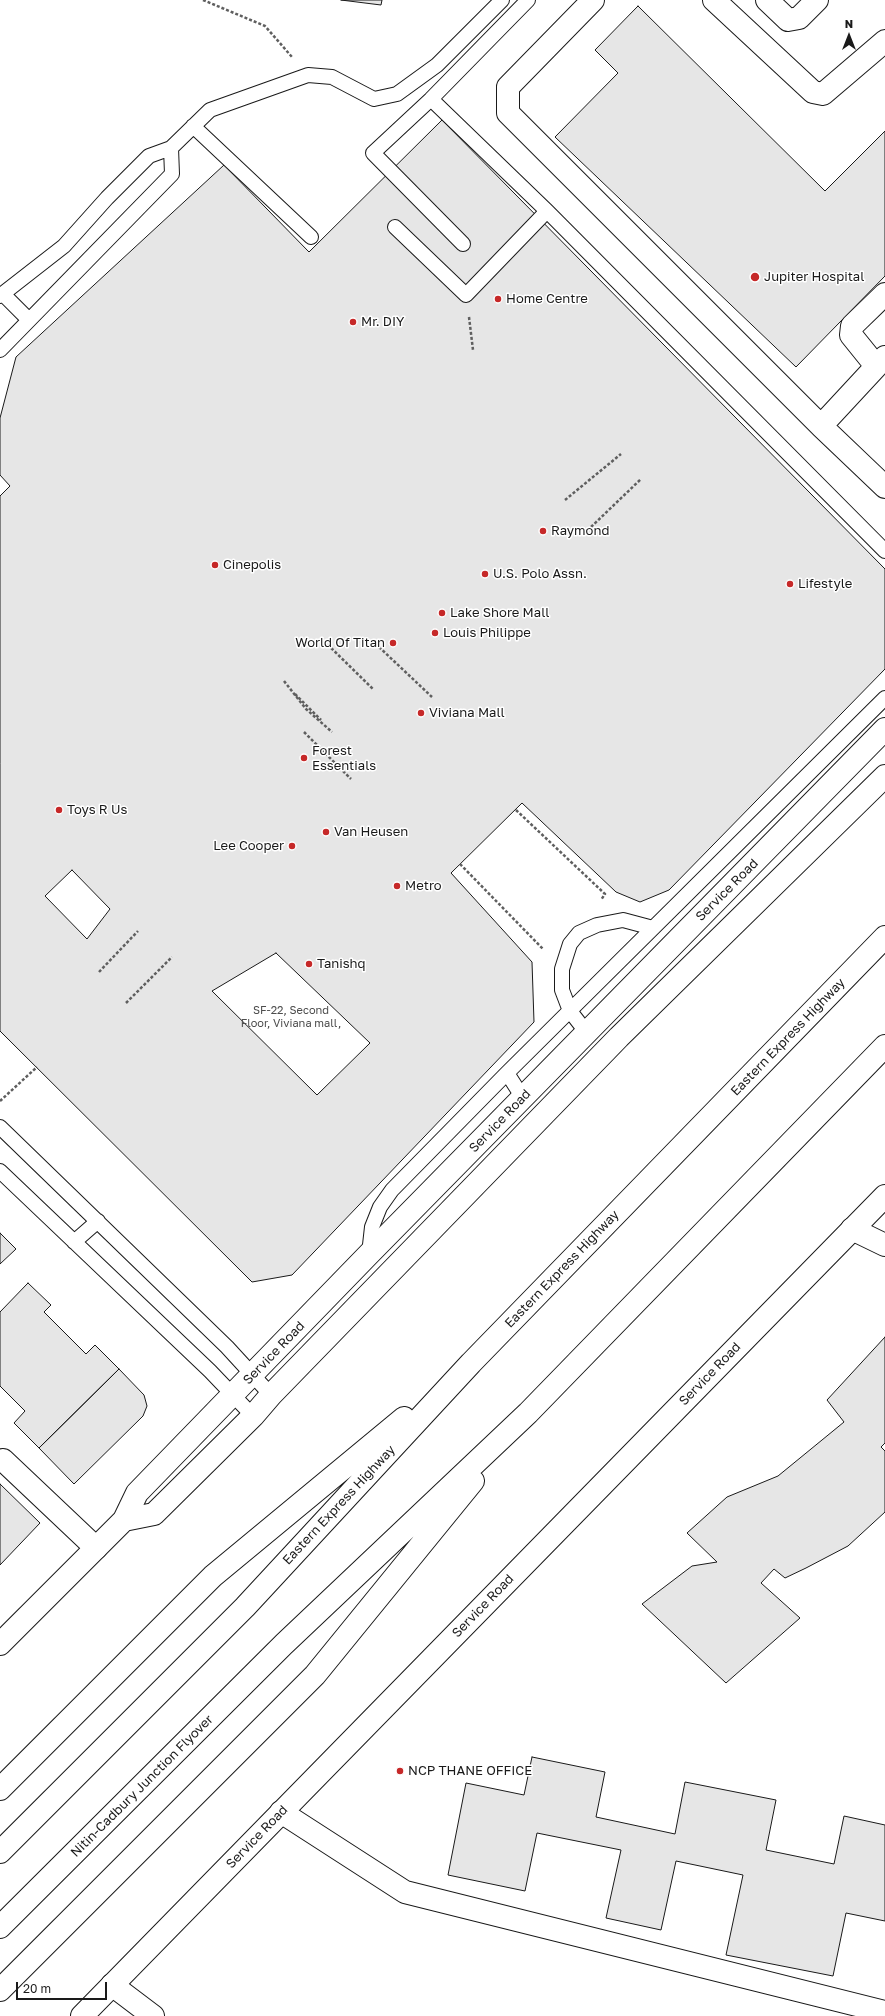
<!DOCTYPE html>
<style>
body{margin:0}
#map{position:relative;width:885px;height:2016px;overflow:hidden;background:#fff;font-family:"Golos Text",sans-serif}
canvas{display:block}
.north{position:absolute;left:829px;top:16px;width:40px;height:40px;-webkit-text-stroke:3px #fff;paint-order:stroke;rotate:0deg;font-size:11px;font-weight:700;line-height:16px;text-align:center;color:#1a1a1a}
.north::after{content:'';display:block;margin:auto;width:14px;height:18px;background:#1a1a1a;clip-path:polygon(50% 0,100% 100%,50% 72%,0 100%)}
.scale{position:absolute;left:16px;top:1982px;width:91px;height:18px;box-sizing:border-box;border:2px solid #1a1a1a;border-top:0;padding-left:5px;font-size:12px;line-height:14px;white-space:nowrap;color:#1a1a1a;-webkit-text-stroke:3px #fff;paint-order:stroke}
</style>
<div id="map">
<canvas width="885" height="2016"></canvas>
<div class="north">N</div>
<div class="scale">20 m</div>
</div>
<script>
const context = document.querySelector('canvas').getContext('2d');
context.lineJoin = 'round';
function fillPath(path, color) { context.fillStyle = color; context.fill(path, 'evenodd'); }
const toPath = rows => new Path2D(rows.map(r => 'M' + r).join(''));
function trace(path, color, width, dash) { context.strokeStyle = color; context.lineWidth = width; context.lineCap = dash ? 'butt' : 'round'; context.setLineDash(dash || []); context.stroke(path); }
function write(font, color, halo, rows, align = 'center') {
  context.font = font + ' "Golos Text",sans-serif'; context.lineWidth = 3; context.setLineDash([]); context.textBaseline = 'middle'; context.strokeStyle = halo; context.fillStyle = color; for (const [text, x, y, turn = 0] of rows) {
    context.save(); context.translate(x, y); context.rotate((+turn || 0) * Math.PI / 180); context.textAlign = isNaN(turn) ? turn : align; if (halo) context.strokeText(text, 0, 0); context.fillText(text, 0, 0); context.restore();
  }
}
const building = toPath([
 [341,0,382,0,381,5,341,0],
 [638,6,825,191,885,131,885,276,796,367,555,137,618,73,595,50,638,6],
 [442,120,885,569,885,669,669,890,640,902,616,892,522,803,451,873,532,962,534,1022,292,1275,252,1282,0,1031,0,496,10,486,0,475,0,418,16,357,224,165,309,252,442,120],
 [72,870,110,909,87,939,45,896,72,870],
 [276,953,370,1043,317,1095,212,991,276,953],
 [0,1233,16,1249,0,1264,0,1233],
 [28,1283,51,1305,44,1312,86,1354,95,1345,119,1369,39,1448,14,1423,25,1411,0,1386,0,1312,28,1283],
 [885,1337,885,1443,881,1447,885,1451,885,1512,848,1546,806,1568,785,1578,774,1569,761,1583,800,1618,726,1683,642,1604,692,1566,717,1562,687,1533,727,1497,778,1476,844,1422,827,1400,885,1337],
 [119,1369,144,1395,147,1406,143,1416,74,1484,39,1448,119,1369],
 [0,1484,40,1523,0,1565,0,1484],
 [532,1757,605,1772,596,1817,675,1834,685,1782,776,1800,766,1850,834,1864,844,1816,885,1825,885,1921,846,1913,833,1976,726,1955,743,1875,676,1861,661,1930,606,1918,621,1850,537,1833,525,1891,448,1875,466,1783,524,1795,532,1757]
]);
fillPath(building, '#e6e6e6');
trace(building, '#1a1a1a', 1);
const service = toPath([
 [431,99,547,211,885,551],
 [193,126,311,237],
 [395,227,466,295,547,211],
 [463,244,373,153,431,99,528,0],
 [3,294,29,320],
 [0,296,64,246,107,198,149,156,171,148,210,110,308,75,332,77,374,99,397,94,437,65,502,0],
 [0,350,172,174,171,148],
 [587,1033,570,1011,562,990,562,969,570,944,579,933,597,925,623,920,653,928],
 [507,1073,523,1098],
 [0,1127,227,1347,271,1395],
 [0,1171,210,1371,253,1416],
 [74,1242,98,1221],
 [369,1254,372,1227,380,1207,392,1190,507,1073,885,698]
]);
const minor = toPath([
 [593,0,508,87,508,113,821,426],
 [714,0,813,92,823,94,885,41],
 [767,0,788,20,799,18,817,0],
 [885,357,821,426,885,487],
 [876,366,851,335,852,326,885,294],
 [852,1229,885,1245],
 [3,1460,96,1548],
 [281,1812,405,1892,885,2012],
 [112,1985,153,2016]
]);
const tertiary = toPath([
 [124,1520,154,1514,253,1416,271,1395,619,1037,885,776],
 [0,1644,124,1520,137,1493,369,1254,885,729],
 [82,2016,885,1196]
]);
const trunk = toPath([
 [0,1789,213,1576,404,1418],
 [0,1852,245,1607,471,1363,885,937],
 [0,1927,284,1644,528,1413,885,1046],
 [0,1990,315,1675,473,1481]
]);
trace(service, '#1a1a1a', 16);
trace(minor, '#1a1a1a', 24);
trace(tertiary, '#1a1a1a', 24);
trace(trunk, '#1a1a1a', 24);
trace(toPath([
 [203,0,265,26,292,57],
 [469,317,473,350],
 [565,500,621,454],
 [591,527,641,479],
 [324,641,374,690],
 [379,647,432,697],
 [284,681,306,709,332,732],
 [295,694,321,720],
 [304,732,351,779],
 [516,810,605,894,601,900],
 [460,864,543,949],
 [99,972,138,931],
 [126,1003,172,957],
 [0,1101,37,1067]
]), '#5f5f5f', 2.5, [3, 2]);
trace(service, '#fff', 14);
trace(minor, '#fff', 22);
trace(tertiary, '#fff', 22);
trace(trunk, '#fff', 22);
for (const [x, y, r, color] of [
 [755,277,5,"#c62828"],
 [498,299,4,"#c62828"],
 [353,322,4,"#c62828"],
 [543,531,4,"#c62828"],
 [215,565,4,"#c62828"],
 [485,574,4,"#c62828"],
 [790,584,4,"#c62828"],
 [442,613,4,"#c62828"],
 [435,633,4,"#c62828"],
 [393,643,4,"#c62828"],
 [421,713,4,"#c62828"],
 [304,758,4,"#c62828"],
 [59,810,4,"#c62828"],
 [326,832,4,"#c62828"],
 [292,846,4,"#c62828"],
 [397,886,4,"#c62828"],
 [309,964,4,"#c62828"],
 [400,1771,4,"#c62828"]
]) { const dot = new Path2D(); dot.arc(x, y, r, 0, 2 * Math.PI); context.fillStyle = color; context.fill(dot); trace(dot, '#fff', 1.5); }
write('11px', '#4d4d4d', null, [
 ["SF-22, Second",291,1011],
 ["Floor, Viviana mall,",291,1024]
]);
write('13px', '#1a1a1a', '#fff', [
 ["Jupiter Hospital",764,277],
 ["Home Centre",506,299],
 ["Mr. DIY",361,322],
 ["Raymond",551,531],
 ["Cinepolis",223,565],
 ["U.S. Polo Assn.",493,574],
 ["Lifestyle",798,584],
 ["Lake Shore Mall",450,613],
 ["Louis Philippe",443,633],
 ["World Of Titan",385,643,"right"],
 ["Viviana Mall",429,713],
 ["Forest",312,751],
 ["Essentials",312,766],
 ["Toys R Us",67,810],
 ["Van Heusen",334,832],
 ["Lee Cooper",284,846,"right"],
 ["Metro",405,886],
 ["Tanishq",317,964],
 ["NCP THANE OFFICE",408,1771]
], 'left');
write('13px', '#1a1a1a', '#fff', [
 ["Service Road",727,890,-45],
 ["Eastern Express Highway",788,1037,-46],
 ["Service Road",500,1121,-46],
 ["Eastern Express Highway",562,1269,-46],
 ["Service Road",274,1353,-46],
 ["Service Road",710,1374,-46],
 ["Eastern Express Highway",339,1505,-47],
 ["Service Road",483,1606,-46],
 ["Nitin-Cadbury Junction Flyover",142,1786,-45],
 ["Service Road",257,1837,-46]
]);
</script>
